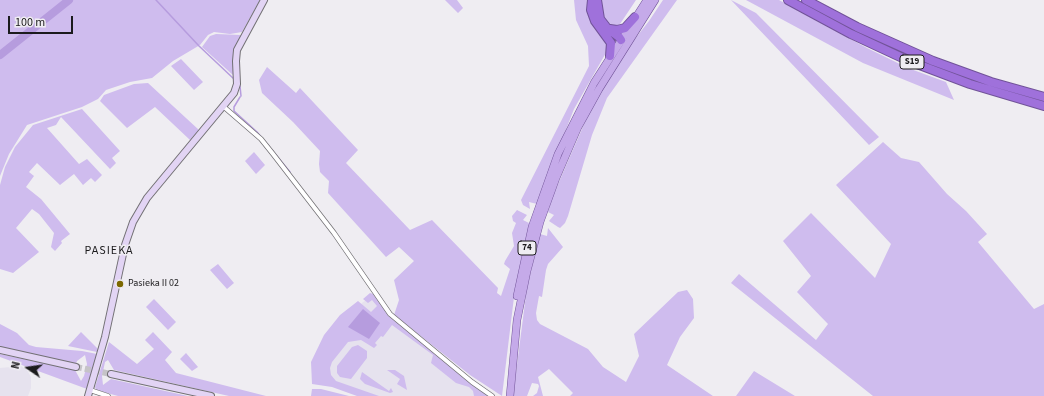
<!DOCTYPE html>
<style>
body{margin:0}
#map{position:relative;width:1044px;height:396px;overflow:hidden;background:#efedf2;font-family:"Source Sans 3",sans-serif}
canvas{display:block}
.north{position:absolute;left:8px;top:348px;width:40px;height:40px;-webkit-text-stroke:3px #efedf2;paint-order:stroke;rotate:283deg;font-size:11px;font-weight:700;line-height:16px;text-align:center;color:#1c1b1d}
.north::after{content:'';display:block;margin:auto;width:14px;height:18px;background:#1c1b1d;clip-path:polygon(50% 0,100% 100%,50% 72%,0 100%)}
.scale{position:absolute;left:8px;top:16px;width:65px;height:18px;box-sizing:border-box;border:2px solid #1c1b1d;border-top:0;padding-left:5px;font-size:12px;line-height:14px;white-space:nowrap;color:#1c1b1d;-webkit-text-stroke:3px #efedf2;paint-order:stroke}
</style>
<div id="map">
<canvas width="1044" height="396"></canvas>
<div class="north">N</div>
<div class="scale">100 m</div>
</div>
<script>
const context = document.querySelector('canvas').getContext('2d');
context.lineJoin = 'round';
function fillPath(path, color) { context.fillStyle = color; context.fill(path, 'evenodd'); }
const toPath = rows => new Path2D(rows.map(r => 'M' + r).join(''));
function trace(path, color, width, dash) { context.strokeStyle = color; context.lineWidth = width; context.lineCap = dash ? 'butt' : 'round'; context.setLineDash(dash || []); context.stroke(path); }
function write(font, color, halo, rows, align = 'center') {
  context.font = font + ' "Source Sans 3",sans-serif'; context.lineWidth = 3; context.setLineDash([]); context.textBaseline = 'middle'; context.strokeStyle = halo; context.fillStyle = color; for (const [text, x, y, turn = 0] of rows) {
    context.save(); context.translate(x, y); context.rotate((+turn || 0) * Math.PI / 180); context.textAlign = isNaN(turn) ? turn : align; if (halo) context.strokeText(text, 0, 0); context.fillText(text, 0, 0); context.restore();
  }
}
fillPath(toPath([
 [372,297,390,317,481,396,365,396,332,384,325,342,363,302],
 [21,366,27,370,31,377,31,388,28,396,0,396,0,368]
]), '#e6e2ee');
fillPath(toPath([
 [0,0,66,0,0,51],
 [71,0,260,0,242,32,230,34,214,32,208,35,200,45,173,61,152,78,130,82,106,90,98,99,82,107,27,125,9,154,0,176,0,56],
 [445,0,457,0,463,8,458,13],
 [574,0,587,0,589,17,596,30,607,42,607,51,574,109,537,204,529,202,530,209,523,205,521,200,589,66,588,46,576,20],
 [602,0,636,0,620,24,614,27,606,21,602,14],
 [663,0,677,0,607,98,592,135,568,216,565,223,560,228,558,227,549,221,554,215,548,212,552,198,585,122,615,64,649,21],
 [731,0,756,13,879,137,869,145],
 [746,0,779,0,867,48,908,68,946,82,954,100,863,63],
 [216,34,241,35,233,55,234,76,202,47,210,36],
 [181,59,203,82,194,90,171,66],
 [267,67,296,93,300,88,358,150,346,163,410,230,432,220,498,288,497,293,501,296,510,269,504,264,505,261,514,246,512,233,516,223,513,221,512,216,517,210,527,215,523,220,529,223,530,226,514,297,502,396,470,375,394,315,399,300,394,280,414,261,399,247,386,257,328,193,329,181,320,172,319,164,320,151,293,122,262,93,259,80],
 [148,83,199,130,190,140,155,107,127,128,100,101,104,95,134,84],
 [82,109,120,151,112,158,116,163,110,169,61,117,56,125,47,128,79,164,87,159,102,175,95,182,91,178,83,185,74,174,60,185,37,163,29,172,34,176,26,187,41,199,70,234,61,241,62,243,55,251,51,247,54,233,39,214,32,209,16,228,39,252,13,273,0,269,0,185,5,167,15,147,33,125],
 [883,142,901,158,919,162,947,194,966,211,987,234,978,242,1034,309,1044,304,1044,396,873,396,731,283,739,274,816,340,828,324,797,292,811,276,783,241,811,213,875,278,891,244,836,185],
 [254,152,265,165,256,174,245,161],
 [548,228,563,247,548,264,546,270,542,297,539,296,536,313,537,320,540,324,588,349,603,367,626,382,639,356,634,334,678,292,687,290,693,299,694,318,680,337,667,365,713,396,570,396,573,393,549,369,538,377,543,396,533,396,537,393,539,386,538,384,532,383,527,396,513,396,527,287,540,234,547,236],
 [218,264,234,283,227,289,210,270],
 [370,293,373,294,384,309,489,396,474,396,473,391,469,387,456,383,431,363,433,355,392,325,383,337,381,336,375,343,377,345,374,348,361,340,348,342,332,362,330,368,331,375,336,381,379,396,357,396,332,387,312,384,311,362,324,335,340,315,358,301,371,312,377,306,372,300,368,303,363,299],
 [154,299,176,322,168,330,146,307],
 [0,324,17,333,29,345,36,347,82,351,97,354,87,389,0,357,0,354,75,370,81,381,84,376,87,364,85,355,77,361,76,364,0,347],
 [81,332,98,349,97,352,68,346],
 [153,332,172,352,165,360,176,373,266,396,229,396,114,370,108,360,105,362,102,376,103,385,111,379,188,396,118,396,96,390,95,387,109,342,137,364,154,349,145,340],
 [358,345,367,351,367,358,351,379,340,377,337,373,337,366,352,347],
 [186,353,198,367,192,371,180,359],
 [387,370,395,370,404,376,407,390,397,384,400,379],
 [754,371,795,396,736,396],
 [362,372,389,391,391,388,393,392,390,393,365,384,360,379],
 [312,389,321,389,349,396,311,396]
]), '#cfbcee');
fillPath(toPath([
 [363,309,380,323,369,339,348,327]
]), '#b69cde');
trace(toPath([
 [156,0,199,46,234,79],
 [240,86,241,96],
 [240,97,234,107,234,111,257,132,290,172]
]), '#b69cde', 1.5);
trace(toPath([
 [0,55,69,0]
]), '#b69cde', 8);
trace(toPath([
 [76,367,111,374]
]), '#c5c3c7', 6, [6, 3]);
const street = toPath([
 [224,107,261,139,273,154,334,233,390,314,472,382,492,396],
 [90,390,108,396]
]);
const secondary = toPath([
 [0,350,76,367],
 [111,374,211,396],
 [88,396,105,337,125,245,133,222,147,198,234,93,237,84,236,61,237,50,264,0]
]);
const primary = toPath([
 [517,296,532,227,558,154,594,83,647,0],
 [510,396,517,320,527,271,540,222,556,178,578,127,599,89,655,0]
]);
const highway = toPath([
 [592,0,591,10,595,21,611,43,610,56],
 [597,0,600,19,607,28,619,37,621,40],
 [788,0,851,34,909,61,970,84,1044,106],
 [806,0,857,27,933,61,991,82,1044,97],
 [610,29,617,30,625,28,635,17]
]);
trace(street, '#727074', 5.5);
trace(secondary, '#727074', 8);
trace(primary, '#715398', 8);
trace(highway, '#715398', 10);
trace(street, '#fff', 4);
trace(secondary, '#e2d4f4', 6);
trace(primary, '#c5aae9', 7);
trace(highway, '#9f71db', 8);
for (const [x, y, r, color] of [
 [120,284,4,"#7c6800"]
]) { const dot = new Path2D(); dot.arc(x, y, r, 0, 2 * Math.PI); context.fillStyle = color; context.fill(dot); trace(dot, '#efedf2', 1.5); }
for (const [x, y, w] of [
 [912,62,24],
 [527,248,18]
]) { const box = new Path2D(); box.roundRect(x - w / 2, y - 7, w, 14, 3); context.fillStyle = '#efedf2'; context.fill(box); trace(box, '#1c1b1d', 1); }
write('bold 9px', '#1c1b1d', null, [
 ["S19",912,62],
 ["74",527,248]
]);
write('10px', '#1c1b1d', '#efedf2', [
 ["Pasieka II 02",128,284]
], 'left');
context.letterSpacing = '1px';
write('12px', '#1c1b1d', '#efedf2', [
 ["PASIEKA",109,251]
]);
context.letterSpacing = '0px';
</script>
